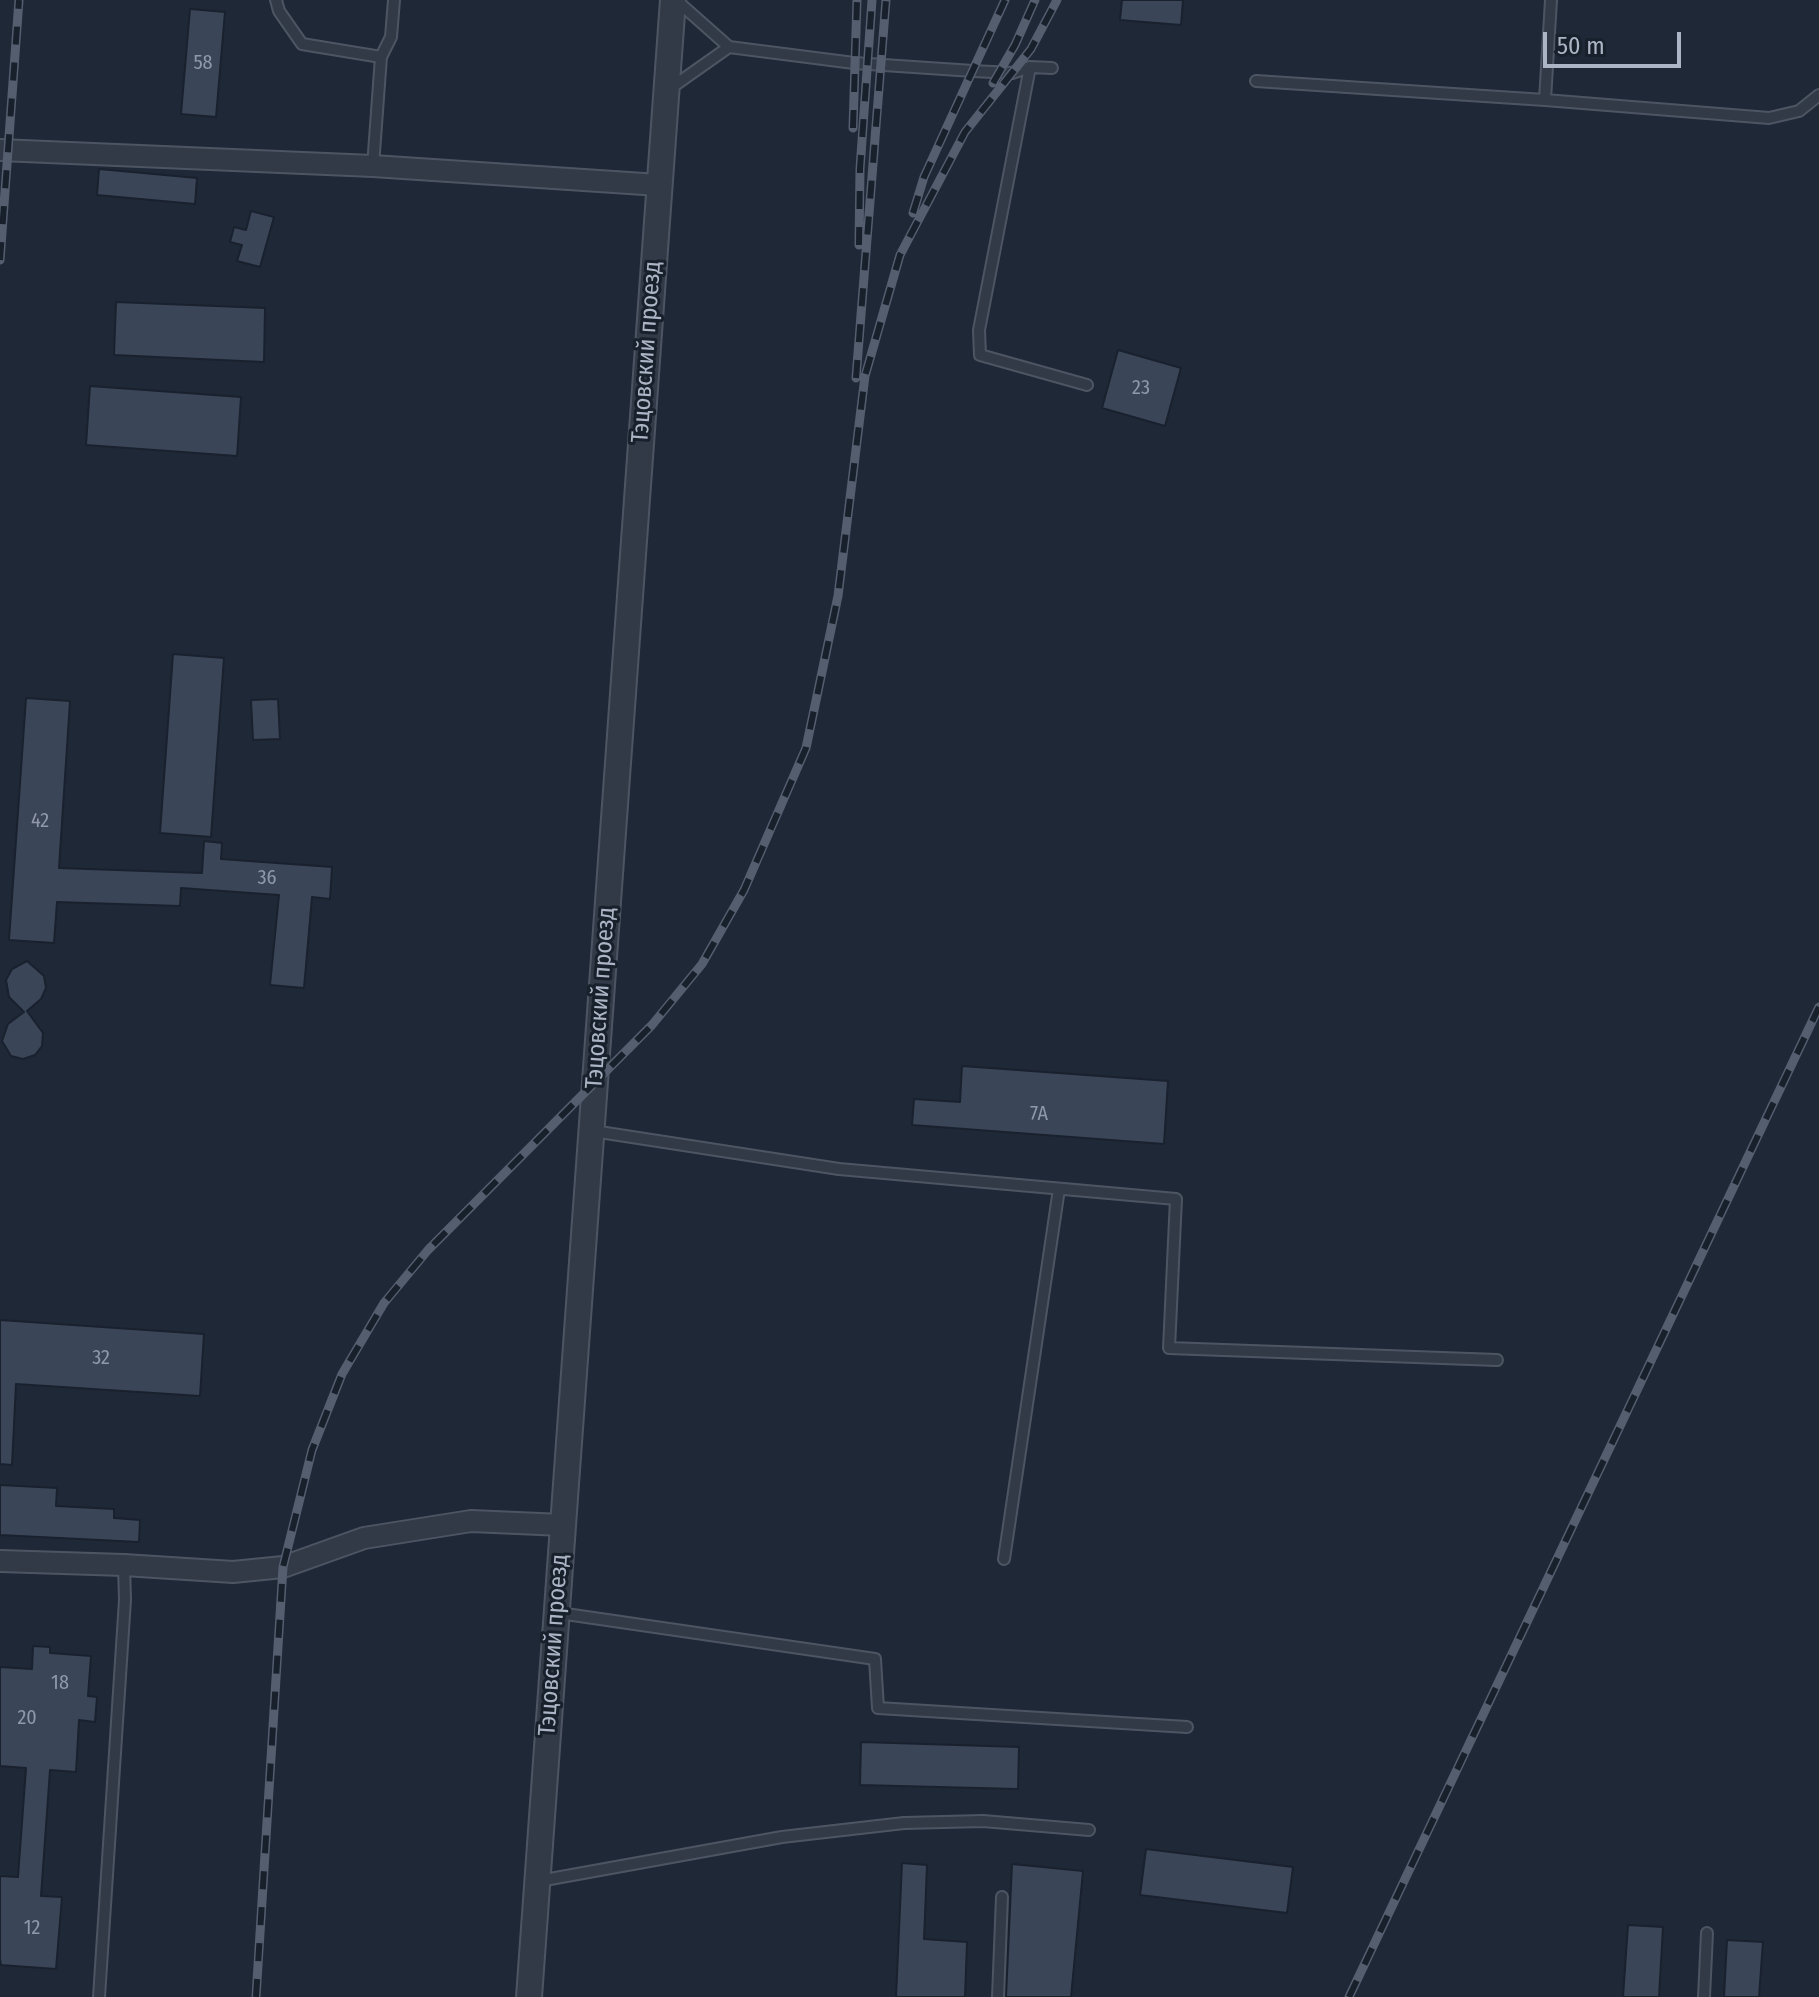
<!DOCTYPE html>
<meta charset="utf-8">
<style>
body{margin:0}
#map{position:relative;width:1819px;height:1997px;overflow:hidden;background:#1f2837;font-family:"Fira Sans Condensed",sans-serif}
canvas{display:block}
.scale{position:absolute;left:1543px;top:32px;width:138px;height:36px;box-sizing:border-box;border:4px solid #acb5c5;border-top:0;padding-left:10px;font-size:24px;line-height:28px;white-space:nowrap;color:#acb5c5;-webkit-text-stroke:6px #18202c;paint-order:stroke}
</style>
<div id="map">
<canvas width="1819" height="1997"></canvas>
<div class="scale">50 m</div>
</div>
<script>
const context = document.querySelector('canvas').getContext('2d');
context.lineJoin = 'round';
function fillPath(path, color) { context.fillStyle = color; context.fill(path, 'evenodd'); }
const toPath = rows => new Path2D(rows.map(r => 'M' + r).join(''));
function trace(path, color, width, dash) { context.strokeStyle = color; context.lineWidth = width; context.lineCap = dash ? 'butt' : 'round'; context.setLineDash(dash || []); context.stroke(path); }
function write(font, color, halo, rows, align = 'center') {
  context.font = font + ' "Fira Sans Condensed",sans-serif'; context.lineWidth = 6; context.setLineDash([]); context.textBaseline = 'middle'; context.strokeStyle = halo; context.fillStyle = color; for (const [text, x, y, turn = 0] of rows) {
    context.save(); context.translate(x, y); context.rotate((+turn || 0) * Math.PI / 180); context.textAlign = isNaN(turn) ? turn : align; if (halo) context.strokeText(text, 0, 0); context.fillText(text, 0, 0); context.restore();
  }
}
const building = toPath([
 [1122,0,1183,0,1181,25,1120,20,1122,0],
 [190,9,225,12,216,117,181,114,190,9],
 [99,169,197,178,195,204,97,195,99,169],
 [251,211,274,217,260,267,237,261,242,245,230,242,234,227,246,230,251,211],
 [116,302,265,308,264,362,114,355,116,302],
 [1118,350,1181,368,1165,426,1102,408,1118,350],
 [90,386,241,397,237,456,86,445,90,386],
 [173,654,224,658,211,837,160,833,173,654],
 [26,698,70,701,59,868,202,873,204,841,222,843,221,859,332,867,330,899,312,897,304,988,270,985,279,895,181,888,180,906,57,902,54,943,9,940,26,698],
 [278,699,280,739,253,740,251,700,278,699],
 [27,961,44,976,46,988,41,999,27,1011,43,1033,42,1046,35,1055,23,1059,11,1056,2,1041,8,1024,24,1012,9,997,6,980,12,969,27,961],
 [962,1066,1168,1081,1164,1144,912,1125,914,1099,960,1102,962,1066],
 [0,1320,204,1334,200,1396,16,1384,12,1465,0,1464,0,1320],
 [0,1485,57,1488,56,1506,114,1509,114,1518,140,1520,139,1542,0,1535,0,1485],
 [33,1646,50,1647,50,1653,91,1656,88,1696,97,1697,95,1722,79,1720,76,1772,50,1770,41,1896,62,1897,56,1969,1,1965,0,1959,0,1876,18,1877,26,1768,0,1766,0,1667,32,1669,33,1646],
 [861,1742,1019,1747,1018,1789,860,1785,861,1742],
 [1146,1849,1293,1867,1287,1913,1140,1895,1146,1849],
 [902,1863,927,1865,924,1939,967,1942,965,1997,896,1997,902,1863],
 [1012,1864,1083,1871,1071,1997,1006,1997,1012,1864],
 [1628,1925,1663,1927,1659,1997,1623,1997,1628,1925],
 [1727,1940,1763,1942,1759,1997,1724,1997,1727,1940]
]);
fillPath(building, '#3a4658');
trace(building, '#1a212e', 2);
const service = toPath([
 [276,0,279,11,302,44,381,57],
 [676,0,729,47,854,63,973,71,1012,73,1030,67,1052,68],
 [1030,67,979,330,980,355,1087,385],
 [1256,81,1545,100,1551,0],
 [668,90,729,47],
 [1545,100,1769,118,1799,111,1819,95],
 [373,166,381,57,391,37,394,0],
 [593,1131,839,1169,1176,1199,1169,1348,1497,1360],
 [1004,1559,1059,1189],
 [559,1613,875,1659,878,1708,1187,1727],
 [539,1881,782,1837,904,1823,983,1821,1089,1830],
 [99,1997,125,1600,124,1565],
 [998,1997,1002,1897],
 [1704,1997,1707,1933]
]);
const minor = toPath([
 [0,150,373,166,659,185],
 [0,1561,124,1565,233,1572,283,1567,364,1538,471,1521,563,1525]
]);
const tertiary = toPath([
 [529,1997,673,0]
]);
trace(service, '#4d5563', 14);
trace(minor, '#4d5563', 24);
trace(tertiary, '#4d5563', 28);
trace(service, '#323a48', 10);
trace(minor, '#323a48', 20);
trace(tertiary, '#323a48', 24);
const rail = toPath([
 [993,83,1015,45,1035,0],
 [853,128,857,0],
 [913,213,924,177,1005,0],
 [859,245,860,169,872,0],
 [0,260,19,0],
 [856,378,886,0],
 [256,1997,283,1567,312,1450,342,1374,384,1303,428,1250,652,1025,702,964,744,890,806,748,838,596,865,376,900,255,965,132,1031,49,1057,0],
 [1349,1997,1819,1007]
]);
trace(rail, '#545e6f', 9);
trace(rail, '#18202c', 6, [18]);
write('20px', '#9099aa', null, [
 ["58",203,63],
 ["23",1141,388],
 ["42",40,821],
 ["36",267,878],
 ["7А",1039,1114],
 ["32",101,1358],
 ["18",60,1683],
 ["20",27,1718],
 ["12",32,1928]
]);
write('24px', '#acb5c5', '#18202c', [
 ["Тэцовский проезд",647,352,-86],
 ["Тэцовский проезд",601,998,-86],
 ["Тэцовский проезд",554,1645,-86]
]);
</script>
